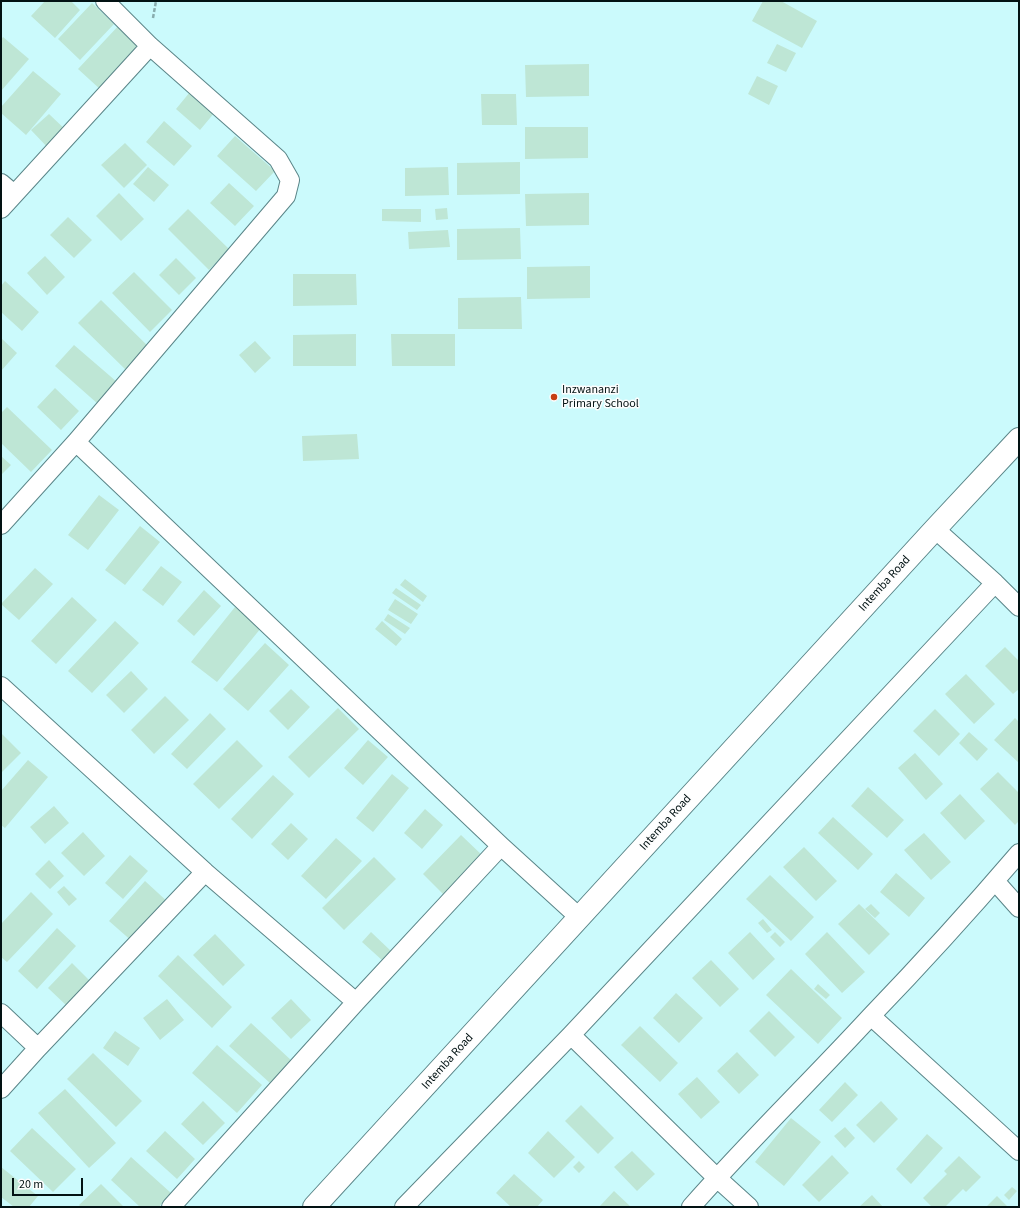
<!DOCTYPE html>
<html>
<head>
<meta charset="utf-8">
<style>
  body { margin:0 }
  #map { position:relative; width:1020px; height:1208px; overflow:hidden; background:#cbfafc; font-family:"Source Sans 3",sans-serif }
  canvas { display:block }
  .frame { position:absolute; inset:0; border:2px solid #021213; pointer-events:none }
  .scale { position:absolute; left:12px; top:1178px; width:71px; height:18px; box-sizing:border-box; border:2px solid #021213; border-top:0; padding-left:5px; font-size:12px; line-height:14px; white-space:nowrap; color:#021213; -webkit-text-stroke:3px #fdfdfd; paint-order:stroke }
</style>
</head>
<body>
<div id="map">
<canvas width="1020" height="1208"></canvas>
<div class="frame"></div>
<div class="scale">20 m</div>
</div>
<script>
const g = document.querySelector('canvas').getContext('2d');
g.lineJoin = 'round';
function fill(path, color) {
  g.fillStyle = color;
  g.fill(path, 'evenodd');
}
function trace(path, color, width, dash) {
  g.strokeStyle = color;
  g.lineWidth = width;
  g.lineCap = dash ? 'butt' : 'round';
  g.setLineDash(dash || []);
  g.stroke(path);
}
function label(font, color, halo, rows, align = 'center') {
  g.font = font + ' "Source Sans 3",sans-serif';
  g.lineWidth = 3;
  g.setLineDash([]);
  g.textBaseline = 'middle';
  g.strokeStyle = halo;
  g.fillStyle = color;
  for (const [text, x, y, turn = 0] of rows) {
    g.save();
    g.translate(x, y);
    g.rotate((+turn || 0) * Math.PI / 180);
    g.textAlign = isNaN(turn) ? turn : align;
    if (halo) g.strokeText(text, 0, 0);
    g.fillText(text, 0, 0);
    g.restore();
  }
}
fill(new Path2D(`
  M 45,1 L 71,1 L 80,10 L 55,38 L 31,16 Z
  M 763,1 L 781,1 L 817,21 L 802,48 L 752,21 Z
  M 92,3 L 114,24 L 80,60 L 58,39 Z
  M 121,23 L 144,44 L 101,90 L 78,69 Z
  M 3,37 L 29,59 L 1,91 L 1,40 Z
  M 777,44 L 796,53 L 786,72 L 767,63 Z
  M 589,64 L 589,96 L 526,97 L 525,65 Z
  M 33,71 L 61,94 L 26,135 L 1,113 L 1,107 Z
  M 757,76 L 778,86 L 769,105 L 748,94 Z
  M 190,92 L 215,112 L 200,130 L 176,109 Z
  M 481,94 L 516,94 L 517,125 L 482,125 Z
  M 49,114 L 68,132 L 50,150 L 31,130 Z
  M 164,121 L 192,146 L 174,166 L 146,142 Z
  M 525,127 L 588,127 L 588,158 L 525,159 Z
  M 235,136 L 275,171 L 256,191 L 217,156 Z
  M 125,143 L 147,165 L 124,188 L 101,165 Z
  M 520,162 L 520,194 L 457,195 L 457,163 Z
  M 148,167 L 169,185 L 154,202 L 133,184 Z
  M 448,167 L 449,195 L 405,196 L 405,168 Z
  M 229,183 L 254,206 L 235,226 L 210,203 Z
  M 119,193 L 144,219 L 121,241 L 96,216 Z
  M 589,193 L 589,225 L 526,226 L 525,194 Z
  M 447,208 L 448,219 L 436,220 L 435,209 Z
  M 188,209 L 229,249 L 209,270 L 168,229 Z
  M 382,209 L 421,209 L 421,222 L 382,221 Z
  M 68,217 L 92,240 L 74,258 L 50,235 Z
  M 520,228 L 521,259 L 457,260 L 457,229 Z
  M 448,230 L 450,247 L 409,249 L 408,232 Z
  M 45,256 L 65,277 L 47,295 L 27,273 Z
  M 176,258 L 196,278 L 179,295 L 159,275 Z
  M 590,266 L 590,298 L 527,299 L 527,267 Z
  M 134,272 L 172,310 L 150,332 L 112,293 Z
  M 293,274 L 356,274 L 357,305 L 293,306 Z
  M 5,281 L 39,312 L 22,331 L 1,312 L 1,286 Z
  M 521,297 L 522,329 L 458,329 L 458,298 Z
  M 101,300 L 151,349 L 128,372 L 78,323 Z
  M 356,334 L 356,366 L 293,366 L 293,335 Z
  M 391,334 L 455,334 L 455,366 L 392,366 Z
  M 1,338 L 17,353 L 1,371 Z
  M 255,341 L 271,358 L 255,373 L 239,355 Z
  M 74,345 L 117,382 L 98,404 L 55,366 Z
  M 55,388 L 79,411 L 61,430 L 37,407 Z
  M 7,407 L 52,450 L 31,472 L 1,443 L 1,413 Z
  M 357,434 L 359,459 L 303,461 L 302,436 Z
  M 1,456 L 11,465 L 1,475 Z
  M 99,495 L 119,510 L 88,550 L 68,535 Z
  M 140,526 L 160,542 L 125,585 L 105,570 Z
  M 161,566 L 182,582 L 163,606 L 142,590 Z
  M 35,568 L 53,584 L 19,620 L 1,604 Z
  M 405,579 L 427,596 L 423,602 L 400,585 Z
  M 396,588 L 421,605 L 417,610 L 392,593 Z
  M 204,590 L 221,606 L 194,636 L 177,621 Z
  M 72,597 L 97,620 L 56,664 L 31,641 Z
  M 395,599 L 418,614 L 411,624 L 388,610 Z
  M 235,607 L 261,628 L 217,682 L 191,662 Z
  M 388,614 L 410,628 L 405,634 L 384,620 Z
  M 115,621 L 139,643 L 92,693 L 68,671 Z
  M 382,621 L 402,639 L 396,646 L 375,629 Z
  M 265,643 L 289,665 L 248,711 L 223,689 Z
  M 1005,647 L 1019,661 L 1019,689 L 1013,694 L 985,666 Z
  M 131,671 L 148,689 L 124,713 L 106,695 Z
  M 966,674 L 995,704 L 974,724 L 945,694 Z
  M 291,689 L 310,707 L 288,730 L 269,711 Z
  M 165,696 L 189,720 L 154,754 L 131,730 Z
  M 338,708 L 359,729 L 309,778 L 288,757 Z
  M 935,709 L 960,734 L 939,756 L 913,731 Z
  M 210,713 L 226,729 L 187,769 L 171,754 Z
  M 1015,718 L 1019,722 L 1019,763 L 994,740 Z
  M 969,732 L 988,749 L 977,761 L 959,743 Z
  M 1,733 L 21,753 L 1,773 Z
  M 237,740 L 263,766 L 219,809 L 193,784 Z
  M 368,740 L 388,757 L 363,785 L 344,768 Z
  M 915,753 L 943,784 L 926,800 L 898,768 Z
  M 28,760 L 48,777 L 5,828 L 1,825 L 1,791 Z
  M 998,772 L 1019,793 L 1019,821 L 1015,825 L 980,789 Z
  M 392,774 L 409,788 L 373,832 L 356,818 Z
  M 273,775 L 294,794 L 252,839 L 231,819 Z
  M 868,787 L 904,820 L 887,838 L 851,806 Z
  M 960,794 L 985,821 L 965,840 L 940,813 Z
  M 54,806 L 69,823 L 45,844 L 30,827 Z
  M 425,809 L 443,825 L 422,849 L 404,833 Z
  M 833,817 L 873,854 L 858,870 L 818,833 Z
  M 291,823 L 308,839 L 288,860 L 271,844 Z
  M 83,832 L 105,856 L 84,876 L 61,853 Z
  M 924,833 L 951,862 L 931,880 L 904,850 Z
  M 461,835 L 484,857 L 445,896 L 423,874 Z
  M 336,838 L 362,861 L 326,899 L 301,876 Z
  M 804,847 L 837,881 L 816,901 L 783,867 Z
  M 130,855 L 148,871 L 123,899 L 105,883 Z
  M 374,857 L 396,879 L 344,930 L 322,908 Z
  M 49,860 L 64,876 L 50,889 L 35,874 Z
  M 896,873 L 925,898 L 909,917 L 880,892 Z
  M 770,875 L 814,917 L 791,941 L 746,899 Z
  M 145,881 L 170,904 L 134,943 L 109,921 Z
  M 64,886 L 77,899 L 69,906 L 57,892 Z
  M 31,892 L 53,914 L 7,962 L 1,957 L 1,924 Z
  M 859,904 L 890,934 L 869,955 L 838,924 Z
  M 871,904 L 880,913 L 875,918 L 865,909 Z
  M 763,919 L 772,930 L 767,933 L 758,923 Z
  M 57,928 L 76,946 L 37,989 L 18,971 Z
  M 371,932 L 392,952 L 383,961 L 362,942 Z
  M 750,932 L 775,959 L 753,980 L 728,953 Z
  M 775,932 L 785,942 L 780,947 L 770,937 Z
  M 827,932 L 865,972 L 842,993 L 805,954 Z
  M 215,934 L 245,965 L 223,986 L 193,955 Z
  M 178,955 L 232,1007 L 212,1028 L 158,976 Z
  M 711,960 L 739,989 L 720,1007 L 692,978 Z
  M 72,963 L 92,983 L 68,1007 L 48,988 Z
  M 791,969 L 842,1018 L 818,1044 L 766,995 Z
  M 818,984 L 830,995 L 826,999 L 814,989 Z
  M 676,993 L 703,1018 L 679,1043 L 653,1018 Z
  M 167,999 L 184,1020 L 160,1040 L 143,1018 Z
  M 291,999 L 311,1020 L 291,1039 L 271,1018 Z
  M 769,1011 L 795,1037 L 775,1057 L 749,1031 Z
  M 251,1023 L 292,1061 L 270,1083 L 229,1046 Z
  M 640,1026 L 678,1063 L 660,1082 L 621,1045 Z
  M 115,1031 L 140,1048 L 128,1066 L 103,1048 Z
  M 217,1045 L 262,1085 L 237,1113 L 192,1073 Z
  M 737,1052 L 759,1075 L 739,1094 L 717,1071 Z
  M 93,1053 L 142,1101 L 116,1127 L 67,1079 Z
  M 697,1077 L 720,1102 L 701,1119 L 678,1094 Z
  M 845,1082 L 858,1095 L 832,1122 L 819,1110 Z
  M 65,1089 L 116,1143 L 89,1168 L 38,1113 Z
  M 203,1101 L 225,1123 L 203,1145 L 181,1124 Z
  M 881,1101 L 898,1119 L 874,1143 L 856,1125 Z
  M 581,1105 L 614,1138 L 598,1154 L 565,1121 Z
  M 791,1118 L 821,1142 L 784,1186 L 755,1162 Z
  M 845,1127 L 855,1138 L 845,1148 L 834,1136 Z
  M 32,1128 L 76,1169 L 53,1192 L 10,1151 Z
  M 165,1131 L 195,1159 L 177,1179 L 146,1151 Z
  M 548,1131 L 575,1157 L 554,1178 L 528,1153 Z
  M 927,1134 L 943,1148 L 911,1184 L 896,1169 Z
  M 632,1151 L 655,1174 L 637,1191 L 614,1167 Z
  M 832,1155 L 849,1173 L 819,1202 L 802,1185 Z
  M 959,1156 L 981,1177 L 966,1192 L 963,1189 L 945,1207 L 932,1207 L 923,1198 L 947,1174 L 944,1171 Z
  M 131,1157 L 171,1193 L 159,1207 L 140,1207 L 111,1180 Z
  M 579,1161 L 585,1167 L 579,1173 L 573,1167 Z
  M 1,1167 L 38,1196 L 29,1207 L 14,1207 L 1,1197 Z
  M 514,1174 L 543,1200 L 537,1207 L 511,1207 L 496,1193 Z
  M 101,1184 L 124,1207 L 81,1207 L 79,1205 Z
  M 1012,1187 L 1017,1191 L 1009,1200 L 1004,1195 Z
  M 614,1191 L 631,1207 L 599,1207 Z
  M 872,1195 L 883,1207 L 859,1207 Z
  M 997,1196 L 1008,1207 L 986,1207 Z`), '#bee6d5');
const minor = new Path2D(`
  M 1,183 L 14,194
  M 1,209 L 150,46
  M 76,442 L 501,846 L 580,918
  M 1,525 L 76,442 L 286,196 L 290,180 L 278,159 L 150,46 L 105,1
  M 935,529 L 995,583 L 1019,607
  M 1,686 L 205,872 L 356,1002
  M 995,881 L 1019,908
  M 1,1013 L 38,1048
  M 871,1016 L 1019,1151
  M 571,1035 L 717,1178 L 749,1207
  M 1,1089 L 38,1048 L 205,872
  M 171,1207 L 356,1002 L 501,846
  M 404,1207 L 571,1035 L 995,583
  M 691,1207 C 748,1142 811,1081 870,1017 C 921,964 971,909 1019,853`);
const tertiary = new Path2D(`
  M 314,1207 L 935,529 L 1019,439`);
trace(minor, '#5a8588', 20);
trace(tertiary, '#5a8588', 24);
trace(new Path2D(`
  M 153,18 L 156,1`), '#88acae', 2.5, [4, 2]);
trace(minor, '#fff', 18);
trace(tertiary, '#fff', 22);
for (const [x, y, r, color] of [
  [554,397,4,"#c63e12"]
]) {
  const dot = new Path2D();
  dot.arc(x, y, r, 0, 2 * Math.PI);
  g.fillStyle = color;
  g.fill(dot);
  trace(dot, '#fdfdfd', 1.5);
}
label('12px', '#021213', '#fdfdfd', [
  ["Inzwananzi",562,390],
  ["Primary School",562,404]
], 'left');
label('12px', '#021213', '#fdfdfd', [
  ["Intemba Road",885,584,-48],
  ["Intemba Road",666,823,-48],
  ["Intemba Road",448,1062,-48]
]);
</script>
</body>
</html>
